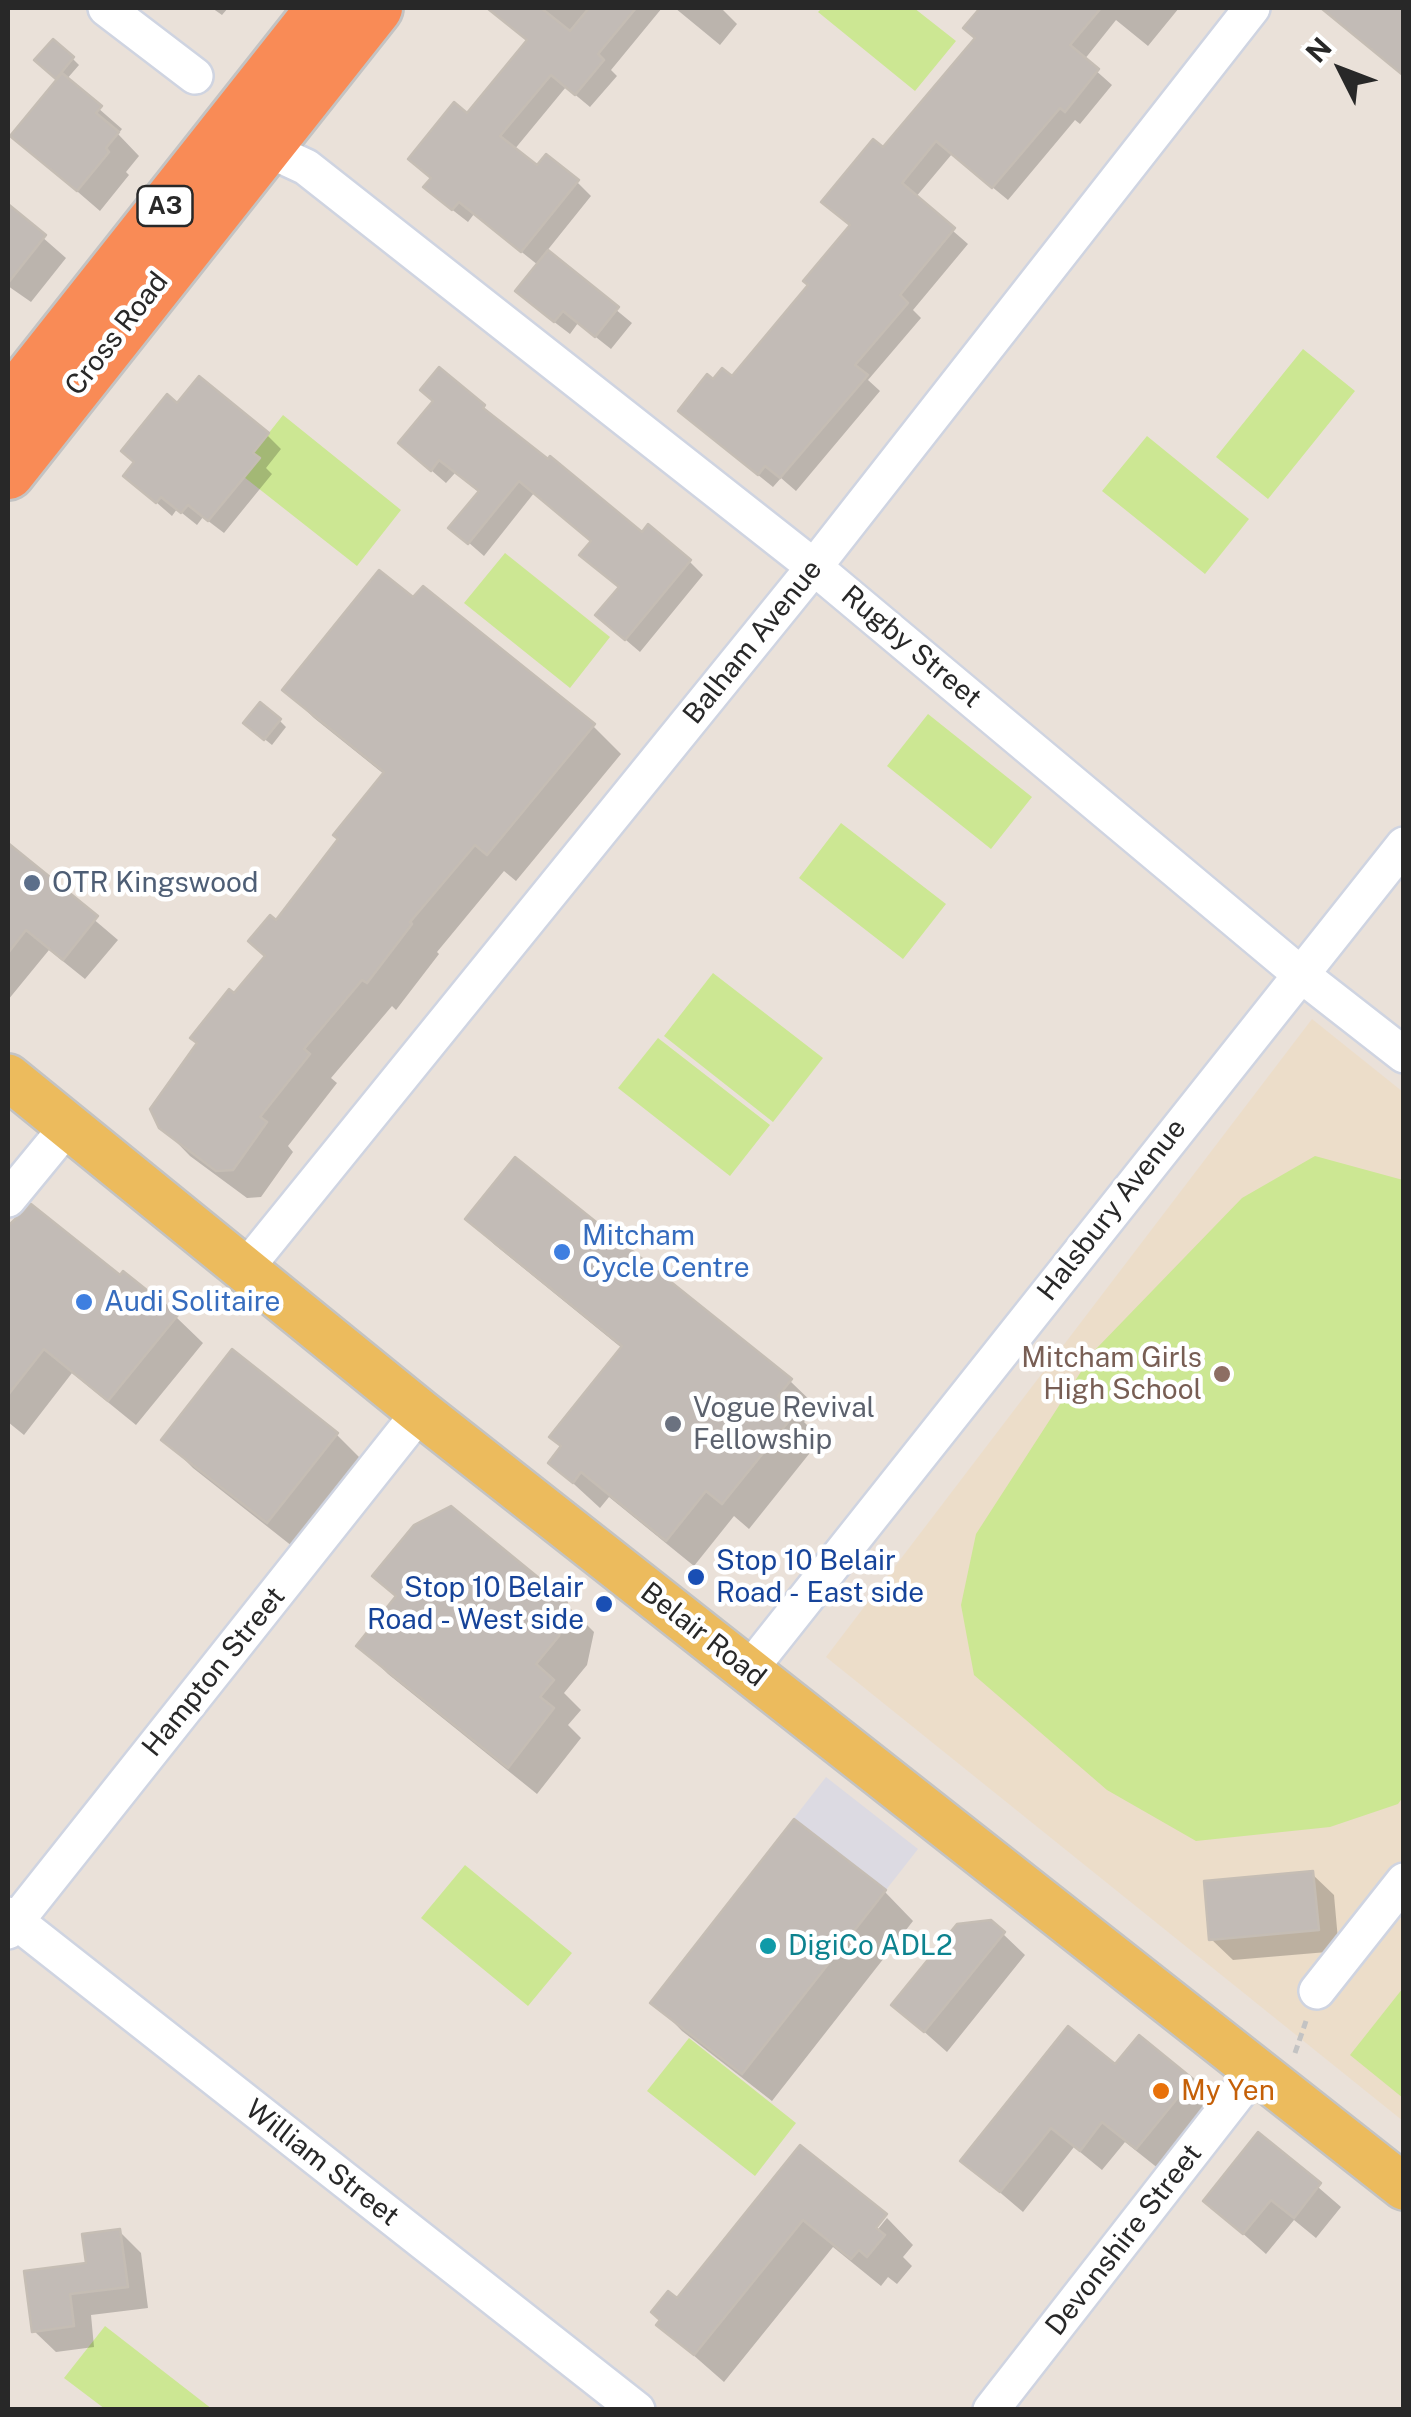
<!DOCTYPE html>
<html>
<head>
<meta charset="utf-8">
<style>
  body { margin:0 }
  #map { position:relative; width:1411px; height:2417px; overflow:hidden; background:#eae1d9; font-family:"Public Sans",sans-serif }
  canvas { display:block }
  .frame { position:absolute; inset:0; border:10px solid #282828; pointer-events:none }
  .north { position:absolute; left:1291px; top:20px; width:100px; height:100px; -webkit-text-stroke:8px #fff; paint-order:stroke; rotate:312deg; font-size:28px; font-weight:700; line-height:40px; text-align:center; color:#282828 }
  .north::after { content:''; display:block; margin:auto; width:35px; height:45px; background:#282828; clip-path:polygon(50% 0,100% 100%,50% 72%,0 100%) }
</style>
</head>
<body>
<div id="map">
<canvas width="1411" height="2417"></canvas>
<div class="frame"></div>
<div class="north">N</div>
</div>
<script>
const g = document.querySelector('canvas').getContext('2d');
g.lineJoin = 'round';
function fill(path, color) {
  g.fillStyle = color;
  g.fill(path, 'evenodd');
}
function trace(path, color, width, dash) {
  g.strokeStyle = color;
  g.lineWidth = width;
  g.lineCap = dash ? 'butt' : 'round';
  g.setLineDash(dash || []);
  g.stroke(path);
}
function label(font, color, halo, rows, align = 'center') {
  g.font = font + ' "Public Sans",sans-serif';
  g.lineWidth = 9;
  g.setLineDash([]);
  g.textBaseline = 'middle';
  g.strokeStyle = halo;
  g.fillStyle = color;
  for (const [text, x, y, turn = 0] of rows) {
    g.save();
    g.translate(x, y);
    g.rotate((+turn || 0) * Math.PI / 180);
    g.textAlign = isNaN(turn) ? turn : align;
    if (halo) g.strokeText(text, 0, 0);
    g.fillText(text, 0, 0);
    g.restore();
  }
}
fill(new Path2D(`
  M 826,1777 L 918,1849 L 742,2074 L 650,2003 Z`), '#dcdae2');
fill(new Path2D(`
  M 1312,1019 L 1403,1092 L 1403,2121 L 826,1657 Z`), '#ecddc9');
fill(new Path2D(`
  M 822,8 L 914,8 L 956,41 L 915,91 L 818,12 Z
  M 1303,349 L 1355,391 L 1268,499 L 1216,457 Z
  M 283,415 L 401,510 L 357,566 L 244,477 L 259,459 L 253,453 Z
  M 1147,436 L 1249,519 L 1205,574 L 1102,491 Z
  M 505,553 L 610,637 L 570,688 L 464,603 Z
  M 928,714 L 1032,797 L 991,849 L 887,766 Z
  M 841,823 L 946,904 L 903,959 L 799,878 Z
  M 713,973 L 823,1058 L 773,1122 L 664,1036 Z
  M 658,1038 L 770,1125 L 730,1176 L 618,1088 Z
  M 1315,1156 L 1403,1180 L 1403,1797 L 1398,1804 L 1330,1827 L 1196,1841 L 1107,1790 L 974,1675 L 961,1605 L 976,1534 L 1095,1350 L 1242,1198 Z
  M 465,1865 L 572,1953 L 528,2006 L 421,1918 Z
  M 1403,1988 L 1403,2098 L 1350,2055 Z
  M 689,2038 L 796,2123 L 755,2176 L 647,2091 Z
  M 105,2326 L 212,2409 L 105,2409 L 64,2378 Z`), '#cce793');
fill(new Path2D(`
  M 212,8 L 228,8 L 222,15 Z
  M 489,8 L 662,8 L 611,70 L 617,76 L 590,107 L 566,87 L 514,150 L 538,169 L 577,182 L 591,196 L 546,252 L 632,323 L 611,349 L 578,323 L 570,334 L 532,305 L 538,265 L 474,214 L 468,222 L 441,201 L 467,117 L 529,42 Z
  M 675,8 L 721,8 L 737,24 L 720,45 Z
  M 983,8 L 1020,8 L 1045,28 L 1062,8 L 1179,8 L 1148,46 L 1116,20 L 1084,60 L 1112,85 L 1080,124 L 1075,120 L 1008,200 L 952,154 L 915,198 L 968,244 L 913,310 L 921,318 L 868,380 L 880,391 L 796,491 L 781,478 L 773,487 L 696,425 L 713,383 L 732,379 L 811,285 L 852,227 L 839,216 L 883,151 L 977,39 L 966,28 Z
  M 72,58 L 79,65 L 66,80 L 122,129 L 118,134 L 139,156 L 126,172 L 129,175 L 100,211 L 13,136 L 60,80 L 44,66 Z
  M 8,207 L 66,258 L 31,302 L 8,286 Z
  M 483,407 L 642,535 L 689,561 L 703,575 L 640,652 L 613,629 L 621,589 L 593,542 L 534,493 L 484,556 L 452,528 L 480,493 L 455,473 L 446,483 L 416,457 Z
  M 267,435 L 281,449 L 266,468 L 272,474 L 224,533 L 203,517 L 197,525 L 177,509 L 172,516 L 126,476 Z
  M 423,589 L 593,726 L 621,754 L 516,881 L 504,871 L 437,952 L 439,954 L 396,1010 L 392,1006 L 331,1078 L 337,1083 L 288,1146 L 293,1152 L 261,1197 L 247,1198 L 190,1156 L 161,1126 L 234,996 L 267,957 L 276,924 L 385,775 L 314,718 L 285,690 L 414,601 Z
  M 279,720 L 286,727 L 272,745 L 252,729 Z
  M 11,849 L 118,940 L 85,979 L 49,950 L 8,1000 L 8,853 Z
  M 468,1219 L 790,1381 L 817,1407 L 804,1422 L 821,1439 L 749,1529 L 734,1516 L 694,1566 L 609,1497 L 600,1508 L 551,1463 L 623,1349 L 495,1245 Z
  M 14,1221 L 121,1278 L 176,1317 L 203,1343 L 136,1425 L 72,1373 L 24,1435 L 8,1422 L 8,1230 Z
  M 337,1435 L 365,1463 L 297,1550 L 193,1468 L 165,1440 Z
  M 375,1576 L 565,1603 L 594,1632 L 587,1665 L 564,1693 L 581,1710 L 568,1725 L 581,1738 L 537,1794 L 388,1674 L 360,1646 L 398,1598 Z
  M 795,1822 L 885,1892 L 913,1921 L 772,2101 L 682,2031 L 654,2002 Z
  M 1312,1874 L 1334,1895 L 1339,1951 L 1233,1960 L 1211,1939 Z
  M 1003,1934 L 1025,1955 L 947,2052 L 894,2005 Z
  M 1116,2068 L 1191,2080 L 1212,2102 L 1159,2169 L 1125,2142 L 1102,2170 L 1074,2147 L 1023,2212 L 963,2161 Z
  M 1259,2136 L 1341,2207 L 1316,2238 L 1294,2220 L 1266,2254 L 1206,2201 Z
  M 801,2148 L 883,2215 L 870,2239 L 887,2218 L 913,2245 L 903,2257 L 912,2266 L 897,2284 L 888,2277 L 881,2286 L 833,2247 L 724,2382 L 659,2325 Z
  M 119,2231 L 141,2253 L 148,2308 L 91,2315 L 94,2347 L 56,2352 L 34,2331 Z`), '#0003');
const building = new Path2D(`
  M 487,8 L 541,8 L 570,31 L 589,8 L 636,8 L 598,54 L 604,60 L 575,95 L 551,75 L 500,136 L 537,165 L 546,154 L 579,180 L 521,252 L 459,202 L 452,210 L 423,187 L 431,178 L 408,159 L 454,102 L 467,113 L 527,40 Z
  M 980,8 L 1101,8 L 1070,45 L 1099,69 L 1065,112 L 1060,108 L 992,188 L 936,141 L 902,183 L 955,228 L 900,295 L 908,303 L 855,365 L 868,375 L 780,478 L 765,466 L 758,475 L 678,411 L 707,374 L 713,379 L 722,368 L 732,376 L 808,285 L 803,281 L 850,225 L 821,202 L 873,139 L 883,147 L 975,38 L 963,28 Z
  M 1321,8 L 1404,8 L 1404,76 Z
  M 53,39 L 74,57 L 56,79 L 34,60 Z
  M 62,73 L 102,106 L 96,113 L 119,132 L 106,148 L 109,152 L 77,191 L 10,136 Z
  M 8,204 L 46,235 L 8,283 Z
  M 548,250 L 619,307 L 595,337 L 563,311 L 554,322 L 515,291 Z
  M 439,367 L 485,405 L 483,408 L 548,459 L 550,456 L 642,532 L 648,524 L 691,560 L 625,640 L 595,615 L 619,587 L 579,555 L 591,541 L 519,481 L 468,544 L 448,528 L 479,491 L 439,460 L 431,471 L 398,443 L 433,401 L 420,390 Z
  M 199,376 L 269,433 L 253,453 L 260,458 L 208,521 L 188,505 L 181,513 L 161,497 L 156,503 L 123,476 L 134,462 L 121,451 L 167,394 L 177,403 Z
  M 379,570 L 413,597 L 423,586 L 595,724 L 487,855 L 475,845 L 410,922 L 412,924 L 367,983 L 362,980 L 304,1049 L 310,1054 L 260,1117 L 267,1122 L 233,1170 L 216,1171 L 159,1128 L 150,1109 L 197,1043 L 190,1038 L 229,989 L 234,993 L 265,956 L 248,941 L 270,915 L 276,920 L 338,839 L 333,835 L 384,772 L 282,690 Z
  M 260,702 L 281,719 L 264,740 L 243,723 Z
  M 8,843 L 98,916 L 63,960 L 26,930 L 8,953 Z
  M 515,1157 L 792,1379 L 778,1396 L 797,1411 L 722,1504 L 706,1491 L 666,1541 L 581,1472 L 573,1483 L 548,1463 L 561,1446 L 549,1437 L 622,1346 L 465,1219 Z
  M 31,1204 L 120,1275 L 123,1271 L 178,1315 L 108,1401 L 44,1349 L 8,1395 L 8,1226 Z
  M 232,1349 L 338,1433 L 267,1523 L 161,1440 Z
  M 451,1506 L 567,1601 L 559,1636 L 536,1664 L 554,1680 L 540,1697 L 554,1708 L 508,1768 L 356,1646 L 396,1596 L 372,1576 L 414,1525 Z
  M 794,1819 L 886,1890 L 742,2074 L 650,2003 Z
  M 1313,1871 L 1319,1930 L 1209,1940 L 1204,1881 Z
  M 991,1920 L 1005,1932 L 924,2032 L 891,2005 L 957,1924 Z
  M 1068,2026 L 1115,2064 L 1139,2035 L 1193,2079 L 1136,2149 L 1102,2122 L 1080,2151 L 1051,2128 L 1000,2192 L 960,2161 Z
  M 1258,2132 L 1321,2183 L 1294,2218 L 1271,2200 L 1243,2234 L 1203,2201 Z
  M 800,2145 L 887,2214 L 876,2228 L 885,2235 L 867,2257 L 859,2250 L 851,2259 L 803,2220 L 694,2355 L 656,2325 L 660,2320 L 651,2312 L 668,2291 L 677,2298 Z
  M 120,2229 L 128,2287 L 70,2294 L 74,2326 L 32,2332 L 24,2271 L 86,2263 L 82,2234 Z`);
fill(building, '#c2bbb6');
trace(building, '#c5bdb4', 2.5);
const minor = new Path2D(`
  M 106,8 L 195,76
  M 263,147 L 306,167 L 814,567 L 1299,973 L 1404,1055
  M 8,1199 L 68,1126
  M 245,1269 L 814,567 L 1252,8
  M 749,1670 L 1404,845
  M 8,1915 L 637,2410
  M 8,1931 L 420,1412
  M 1317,1991 L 1404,1881
  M 991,2410 L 1256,2070`);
const major = new Path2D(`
  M 8,1077 L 420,1412 L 1404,2187`);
const highway = new Path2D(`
  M 8,406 L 323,8
  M 8,473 L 376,8`);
trace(minor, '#cfd4e1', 40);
trace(major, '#c3c3c3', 50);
trace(highway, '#c3c3c3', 58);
trace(new Path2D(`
  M 1295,2053 L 1306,2021`), '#c3c3c3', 5, [8, 5]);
trace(minor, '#fff', 35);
trace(major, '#ecbb5d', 45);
trace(highway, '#f98b56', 52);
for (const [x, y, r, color] of [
  [32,883,10,"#5c6f8a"],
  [562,1252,10,"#3f7fe0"],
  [84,1302,10,"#3f7fe0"],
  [1222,1374,10,"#8d6e63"],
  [673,1424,10,"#6b7280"],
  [696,1577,10,"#1a4fb4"],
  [604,1604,10,"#1a4fb4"],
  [768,1946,10,"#0f9aa8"],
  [1161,2091,10,"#e8710a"]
]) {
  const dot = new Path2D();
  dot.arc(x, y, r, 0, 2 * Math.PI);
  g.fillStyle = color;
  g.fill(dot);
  trace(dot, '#fff', 4);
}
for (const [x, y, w] of [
  [165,206,55]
]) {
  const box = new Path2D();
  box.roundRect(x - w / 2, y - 20, w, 40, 8);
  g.fillStyle = '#fff';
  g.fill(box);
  trace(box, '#282828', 2.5);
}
label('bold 25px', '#282828', null, [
  ["A3",165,206]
]);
label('28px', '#282828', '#fff', [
  ["Cross Road",117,334,-52],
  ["Balham Avenue",753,642,-51],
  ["Rugby Street",911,647,40],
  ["Halsbury Avenue",1112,1210,-52],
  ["Belair Road",703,1635,38],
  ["Hampton Street",214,1672,-51],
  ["William Street",322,2163,38],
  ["Devonshire Street",1124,2240,-52]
]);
label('28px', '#4e5e75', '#fff', [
  ["OTR Kingswood",52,883]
], 'left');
label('28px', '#366cbe', '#fff', [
  ["Mitcham",582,1236],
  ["Cycle Centre",582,1268],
  ["Audi Solitaire",104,1302]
], 'left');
label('28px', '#785e54', '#fff', [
  ["Mitcham Girls",1202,1358],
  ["High School",1202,1390]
], 'right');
label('28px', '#5b616d', '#fff', [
  ["Vogue Revival",693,1408],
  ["Fellowship",693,1440]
], 'left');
label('28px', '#164399', '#fff', [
  ["Stop 10 Belair",716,1561],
  ["Road - East side",716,1593],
  ["Stop 10 Belair",584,1588,"right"],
  ["Road - West side",584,1620,"right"]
], 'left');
label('28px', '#0d838f', '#fff', [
  ["DigiCo ADL2",788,1946]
], 'left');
label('28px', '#c56008', '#fff', [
  ["My Yen",1181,2091]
], 'left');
</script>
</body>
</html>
